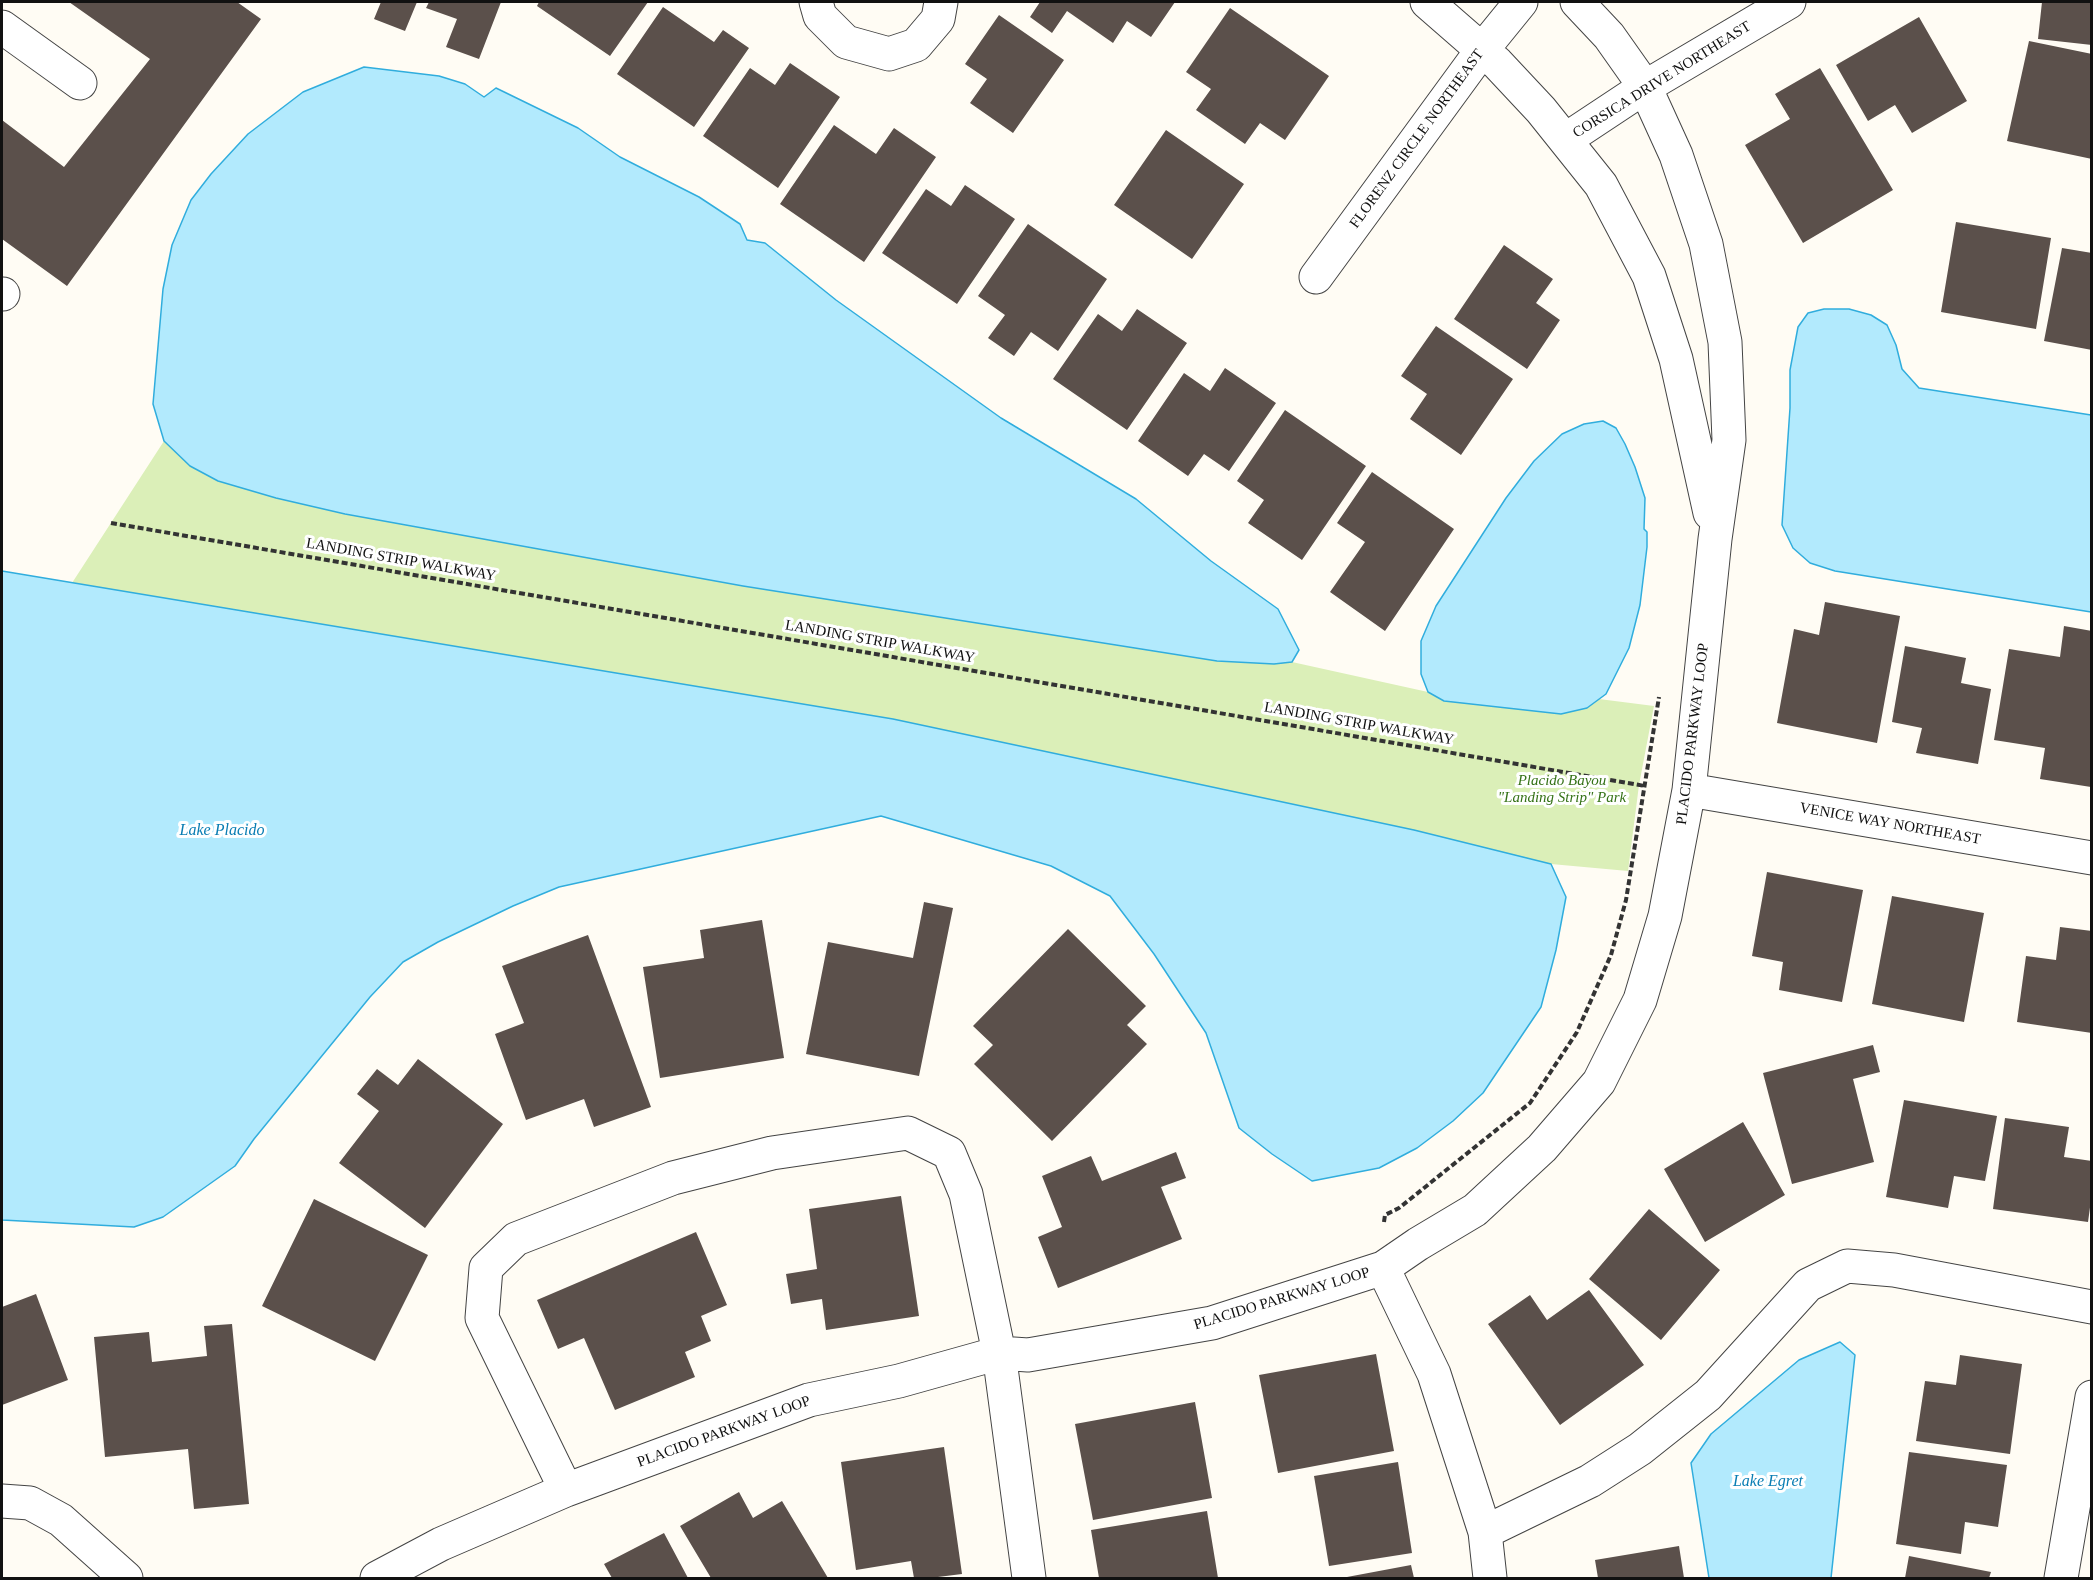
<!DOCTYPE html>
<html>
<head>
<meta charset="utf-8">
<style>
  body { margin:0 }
  #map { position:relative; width:2093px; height:1580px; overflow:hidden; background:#fffcf4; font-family:"Times New Roman",serif }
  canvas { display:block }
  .frame { position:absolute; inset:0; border:3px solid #111; pointer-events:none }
</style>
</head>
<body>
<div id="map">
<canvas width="2093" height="1580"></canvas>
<div class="frame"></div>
</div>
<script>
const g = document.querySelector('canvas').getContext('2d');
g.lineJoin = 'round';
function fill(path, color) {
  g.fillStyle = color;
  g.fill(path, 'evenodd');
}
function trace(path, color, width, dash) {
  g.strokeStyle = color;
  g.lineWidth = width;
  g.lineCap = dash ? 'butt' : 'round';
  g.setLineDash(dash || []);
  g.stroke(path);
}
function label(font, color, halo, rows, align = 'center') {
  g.font = font + ' "Times New Roman",serif';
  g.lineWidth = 6;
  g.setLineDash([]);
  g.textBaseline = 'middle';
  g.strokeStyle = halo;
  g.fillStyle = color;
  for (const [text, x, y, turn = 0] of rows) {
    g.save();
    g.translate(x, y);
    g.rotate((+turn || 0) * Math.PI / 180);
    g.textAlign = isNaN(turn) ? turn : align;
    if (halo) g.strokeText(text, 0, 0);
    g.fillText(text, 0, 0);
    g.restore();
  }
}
fill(new Path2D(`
  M 164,441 L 190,466 L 218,481 L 276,498 L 345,514 L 743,586 L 1217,661 L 1274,664 L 1292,662 L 1428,692 L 1444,701 L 1535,711 L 1587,708 L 1599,699 L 1654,706 L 1639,785 L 1628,871 L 1551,864 L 1414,830 L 72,583 Z`), '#dbefb8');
const water = new Path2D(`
  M 364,67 L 439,76 L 465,84 L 484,97 L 496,88 L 578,128 L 620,157 L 699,197 L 740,224 L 747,240 L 765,243 L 836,300 L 1001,418 L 1136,499 L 1211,561 L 1278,609 L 1299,650 L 1292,662 L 1274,664 L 1217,661 L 743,586 L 345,514 L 276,498 L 218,481 L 190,466 L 164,441 L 153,404 L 163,289 L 172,245 L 191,200 L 211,174 L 248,134 L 303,92 Z
  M 1824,309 L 1849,309 L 1871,315 L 1887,325 L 1896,345 L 1902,369 L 1919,388 L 2091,415 L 2091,612 L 1835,571 L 1810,563 L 1793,548 L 1782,525 L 1790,408 L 1790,370 L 1798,327 L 1808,313 Z
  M 1603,421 L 1616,428 L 1625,444 L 1635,467 L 1645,498 L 1644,529 L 1647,532 L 1647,547 L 1640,605 L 1629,648 L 1606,694 L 1587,708 L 1561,714 L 1444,701 L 1428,692 L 1421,674 L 1421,641 L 1436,606 L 1506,498 L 1534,461 L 1562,434 L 1584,424 Z
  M 2,571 L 893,719 L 1414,830 L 1551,864 L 1566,897 L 1556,950 L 1541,1007 L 1483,1093 L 1453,1121 L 1417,1148 L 1379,1168 L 1312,1181 L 1272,1154 L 1239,1128 L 1206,1033 L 1154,954 L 1110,896 L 1051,866 L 881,816 L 559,887 L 513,906 L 438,942 L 403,962 L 370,997 L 254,1139 L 235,1166 L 163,1217 L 134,1227 L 2,1220 Z
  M 1840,1342 L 1855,1355 L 1831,1578 L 1709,1578 L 1691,1463 L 1711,1434 L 1799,1360 Z`);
fill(water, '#b2eafd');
trace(water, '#30addd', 1.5);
fill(new Path2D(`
  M 69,2 L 237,2 L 261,19 L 67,286 L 2,239 L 2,120 L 64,167 L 150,59 Z
  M 381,2 L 417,2 L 405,31 L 374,19 Z
  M 429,2 L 501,2 L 479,59 L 446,47 L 457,19 L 426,8 Z
  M 539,2 L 648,2 L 610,56 L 537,6 Z
  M 1040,2 L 1175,2 L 1151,37 L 1127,21 L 1113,43 L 1067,11 L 1052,33 L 1030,17 Z
  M 2042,2 L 2092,2 L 2092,45 L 2038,39 Z
  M 663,7 L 714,42 L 723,30 L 749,48 L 694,127 L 617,74 Z
  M 1230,8 L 1329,76 L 1285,140 L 1260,123 L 1245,144 L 1196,110 L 1211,89 L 1186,72 Z
  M 999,15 L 1064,60 L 1013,133 L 970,103 L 987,79 L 965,64 Z
  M 1919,17 L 1967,101 L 1912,133 L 1895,105 L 1868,121 L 1836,65 Z
  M 2029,41 L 2092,54 L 2092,159 L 2007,141 Z
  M 790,63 L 840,97 L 778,188 L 703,136 L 750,68 L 775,85 Z
  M 1820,68 L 1893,190 L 1803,243 L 1745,145 L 1790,119 L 1775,94 Z
  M 834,125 L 876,154 L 894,128 L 936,157 L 864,262 L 780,204 Z
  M 1166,130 L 1244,184 L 1192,259 L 1114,205 Z
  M 965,185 L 1015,219 L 957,304 L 882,253 L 926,189 L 951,206 Z
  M 1956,222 L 2051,238 L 2036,329 L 1941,312 Z
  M 1028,224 L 1107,279 L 1058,351 L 1031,332 L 1014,356 L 988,338 L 1005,315 L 978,296 Z
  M 1504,245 L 1553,279 L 1536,303 L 1560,320 L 1527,369 L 1454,319 Z
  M 2062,248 L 2092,253 L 2092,350 L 2044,341 Z
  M 1137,309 L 1187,343 L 1127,430 L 1053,379 L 1098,314 L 1122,331 Z
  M 1436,326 L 1513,379 L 1461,455 L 1410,419 L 1427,394 L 1401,376 Z
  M 1225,368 L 1276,403 L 1229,471 L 1204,454 L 1188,476 L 1138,441 L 1184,373 L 1210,391 Z
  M 1285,410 L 1366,466 L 1302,560 L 1248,523 L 1264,500 L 1237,481 Z
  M 1372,472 L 1454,529 L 1385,631 L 1330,592 L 1365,542 L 1337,523 Z
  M 1825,602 L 1900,616 L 1877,743 L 1777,723 L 1794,629 L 1819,635 Z
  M 2064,626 L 2092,631 L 2091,787 L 2040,779 L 2045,748 L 1994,740 L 2009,649 L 2060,657 Z
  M 1905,646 L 1966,658 L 1961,683 L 1991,689 L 1978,764 L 1916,753 L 1922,728 L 1892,722 Z
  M 1767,872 L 1863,890 L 1842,1002 L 1779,990 L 1783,962 L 1752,956 Z
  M 1892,896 L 1984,913 L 1964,1022 L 1872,1004 Z
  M 924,902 L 953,908 L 919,1076 L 806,1054 L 828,942 L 913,958 Z
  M 762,920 L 784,1058 L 660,1078 L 643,967 L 704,958 L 700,930 Z
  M 2060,927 L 2092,931 L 2092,1033 L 2017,1022 L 2026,956 L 2056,960 Z
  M 1068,929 L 1146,1006 L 1127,1025 L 1147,1044 L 1052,1141 L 974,1064 L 993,1045 L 973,1026 Z
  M 588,935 L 651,1107 L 594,1127 L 584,1099 L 526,1120 L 495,1034 L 524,1023 L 502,966 Z
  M 1873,1045 L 1880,1072 L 1853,1079 L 1874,1162 L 1792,1184 L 1763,1073 Z
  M 418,1059 L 503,1124 L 425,1228 L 339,1163 L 379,1111 L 357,1094 L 377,1069 L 398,1085 Z
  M 1904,1100 L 1997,1116 L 1985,1181 L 1954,1176 L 1948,1208 L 1886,1197 Z
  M 2005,1118 L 2069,1127 L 2064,1157 L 2092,1161 L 2092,1193 L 2088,1222 L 1993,1209 Z
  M 1743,1122 L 1785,1195 L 1705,1242 L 1664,1169 Z
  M 1176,1152 L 1186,1178 L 1161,1187 L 1182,1239 L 1058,1288 L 1038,1237 L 1062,1227 L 1042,1176 L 1091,1156 L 1102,1181 Z
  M 901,1196 L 919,1316 L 826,1330 L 822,1299 L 791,1304 L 786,1274 L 817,1269 L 809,1209 Z
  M 314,1199 L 428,1255 L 375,1361 L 262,1306 Z
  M 1649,1209 L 1720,1270 L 1661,1340 L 1589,1279 Z
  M 696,1232 L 727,1305 L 701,1316 L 711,1341 L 685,1352 L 695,1377 L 615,1410 L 584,1338 L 558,1349 L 537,1300 Z
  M 1589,1290 L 1644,1365 L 1560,1425 L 1488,1324 L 1530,1295 L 1547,1320 Z
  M 36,1294 L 68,1380 L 2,1405 L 2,1307 Z
  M 232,1324 L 249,1504 L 194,1509 L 188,1449 L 105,1457 L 94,1337 L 149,1332 L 152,1362 L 207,1356 L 204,1326 Z
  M 1376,1354 L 1394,1451 L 1278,1473 L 1259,1375 Z
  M 1960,1355 L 2022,1364 L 2010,1454 L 1916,1441 L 1925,1381 L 1956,1385 Z
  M 1195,1402 L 1212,1498 L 1093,1520 L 1075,1424 Z
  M 944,1447 L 962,1574 L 930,1578 L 914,1578 L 911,1561 L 856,1570 L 841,1462 Z
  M 1909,1452 L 2007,1465 L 1998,1527 L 1965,1522 L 1961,1554 L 1896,1544 Z
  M 1398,1462 L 1412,1553 L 1329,1566 L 1314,1476 Z
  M 739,1492 L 753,1518 L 782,1501 L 828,1578 L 711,1578 L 680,1526 Z
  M 1207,1511 L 1218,1578 L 1099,1578 L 1091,1530 Z
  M 664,1533 L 688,1578 L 612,1578 L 604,1564 Z
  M 1679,1546 L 1684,1578 L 1598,1578 L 1595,1560 Z
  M 1909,1556 L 1991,1572 L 1989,1578 L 1905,1578 Z
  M 1411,1565 L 1414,1578 L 1347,1578 L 1347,1577 Z`), '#5b504b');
const minor = new Path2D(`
  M 816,2 L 820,16 L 846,42 L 889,54 L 916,45 L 938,19 L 941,2
  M 1427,2 L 1497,63 L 1541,110 L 1601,185 L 1649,276 L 1676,359 L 1710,513
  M 2,27 L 80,83
  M 1565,140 L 1645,87 L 1789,2
  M 1316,277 L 1482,50 L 1521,2
  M 2,294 L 3,294
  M 1689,790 L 2092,858
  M 1383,1268 L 1434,1374 L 1485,1532 L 1490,1578
  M 566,1490 L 482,1318 L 486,1268 L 516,1239 L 673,1178 L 772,1153 L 908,1133 L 949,1153 L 966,1194 L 999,1353 L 1029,1578
  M 2,1501 L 30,1503 L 61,1520 L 126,1578
  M 1485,1532 L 1590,1481 L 1640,1449 L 1708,1395 L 1808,1285 L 1847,1266 L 1894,1270 L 2092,1307
  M 377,1578 L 441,1544 L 566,1490 L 809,1400 L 899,1381 L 999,1353 L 1028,1355 L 1212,1323 L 1383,1268 L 1418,1244 L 1475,1210 L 1542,1148 L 1599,1082 L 1640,1000 L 1665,916 L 1689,790 L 1715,539 L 1729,440 L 1725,342 L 1706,244 L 1676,155 L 1645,87 L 1609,36 L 1577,2
  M 2061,1578 L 2092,1397`);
trace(minor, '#444', 35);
trace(new Path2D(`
  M 111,523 L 1645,786
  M 1384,1222 L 1385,1215 L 1399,1208 L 1530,1103 L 1577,1032 L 1611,955 L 1626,900 L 1659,697`), '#333', 4, [6, 3]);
trace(minor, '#fff', 33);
label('15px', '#111', '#fff', [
  ["CORSICA DRIVE NORTHEAST",1662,80,-32],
  ["FLORENZ CIRCLE NORTHEAST",1417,139,-54],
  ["LANDING STRIP WALKWAY",401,560,10],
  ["LANDING STRIP WALKWAY",880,642,10],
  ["LANDING STRIP WALKWAY",1359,724,10],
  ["PLACIDO PARKWAY LOOP",1693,734,-83],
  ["VENICE WAY NORTHEAST",1890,824,10],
  ["PLACIDO PARKWAY LOOP",1282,1299,-17],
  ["PLACIDO PARKWAY LOOP",724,1432,-20]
]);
label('italic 15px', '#357217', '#fff', [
  ["Placido Bayou",1562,781],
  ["\"Landing Strip\" Park",1562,798]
]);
label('italic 16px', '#097db3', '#fff', [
  ["Lake Placido",222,831],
  ["Lake Egret",1768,1482]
]);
</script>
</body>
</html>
